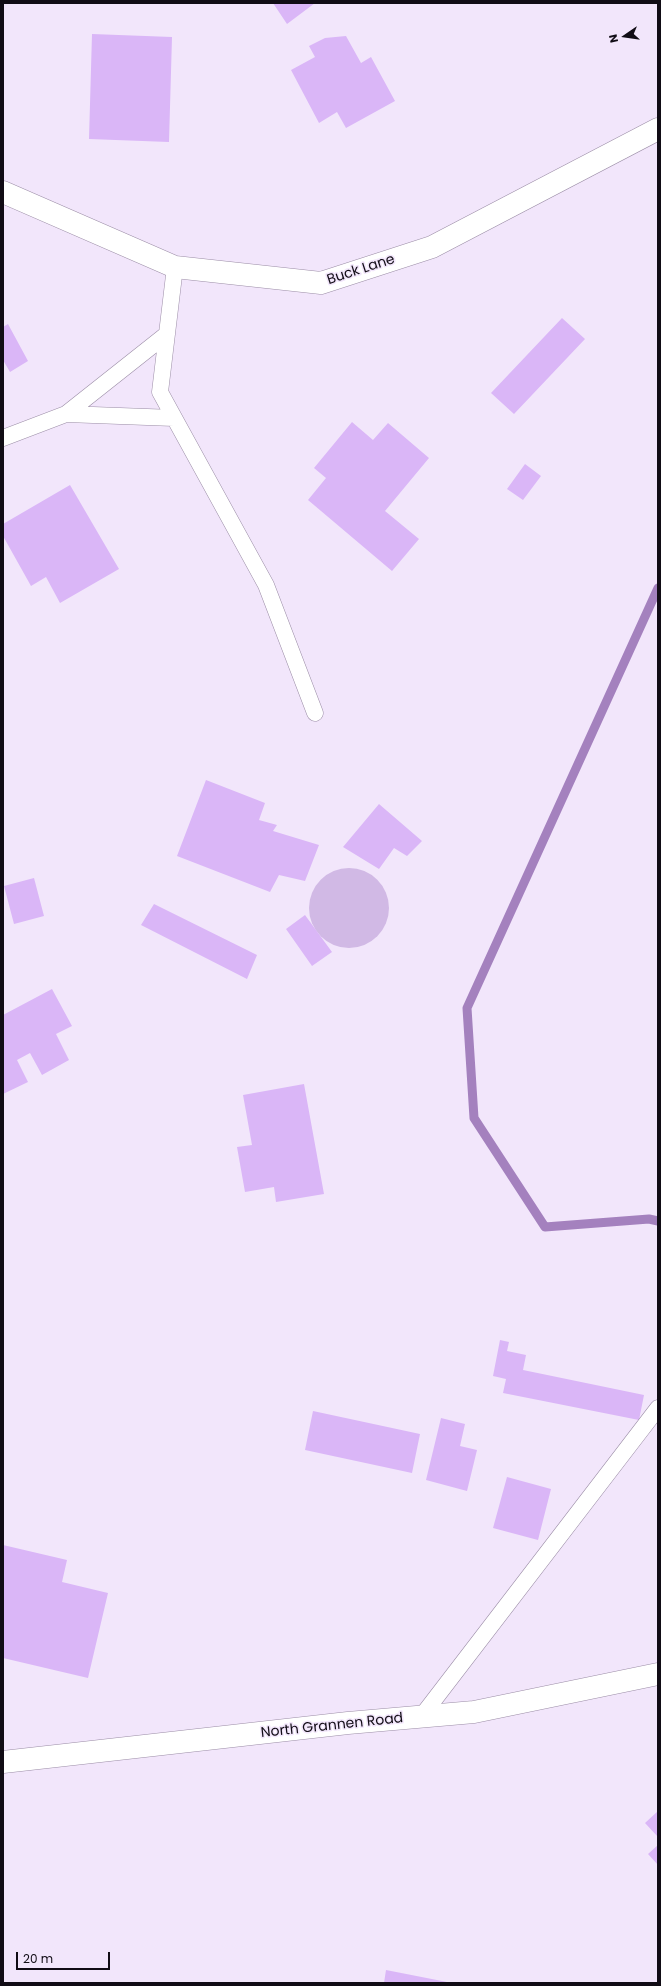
<!DOCTYPE html>
<html>
<head>
<meta charset="utf-8">
<style>
  body { margin:0 }
  #map { position:relative; width:661px; height:1986px; overflow:hidden; background:#f2e6fb; font-family:Poppins,sans-serif }
  canvas { display:block }
  .frame { position:absolute; inset:0; border:4px solid #110c15; pointer-events:none }
  .north { position:absolute; left:605px; top:16px; width:40px; height:40px; -webkit-text-stroke:3px #f2e6fb; paint-order:stroke; rotate:257deg; font-size:11px; font-weight:700; line-height:16px; text-align:center; color:#110c15 }
  .north::after { content:''; display:block; margin:auto; width:14px; height:18px; background:#110c15; clip-path:polygon(50% 0,100% 100%,50% 72%,0 100%) }
  .scale { position:absolute; left:16px; top:1952px; width:94px; height:18px; box-sizing:border-box; border:2px solid #110c15; border-top:0; padding-left:5px; font-size:12px; line-height:14px; white-space:nowrap; color:#110c15; -webkit-text-stroke:3px #f2e6fb; paint-order:stroke }
</style>
</head>
<body>
<div id="map">
<canvas width="661" height="1986"></canvas>
<div class="frame"></div>
<div class="north">N</div>
<div class="scale">20 m</div>
</div>
<script>
const g = document.querySelector('canvas').getContext('2d');
g.lineJoin = 'round';
function fill(path, color) {
  g.fillStyle = color;
  g.fill(path, 'evenodd');
}
function trace(path, color, width, dash) {
  g.strokeStyle = color;
  g.lineWidth = width;
  g.lineCap = dash ? 'butt' : 'round';
  g.setLineDash(dash || []);
  g.stroke(path);
}
function label(font, color, halo, rows, align = 'center') {
  g.font = font + ' Poppins,sans-serif';
  g.lineWidth = 3;
  g.setLineDash([]);
  g.textBaseline = 'middle';
  g.strokeStyle = halo;
  g.fillStyle = color;
  for (const [text, x, y, turn = 0] of rows) {
    g.save();
    g.translate(x, y);
    g.rotate((+turn || 0) * Math.PI / 180);
    g.textAlign = isNaN(turn) ? turn : align;
    if (halo) g.strokeText(text, 0, 0);
    g.fillText(text, 0, 0);
    g.restore();
  }
}
fill(new Path2D(`
  M309 908a40 40 0 1 1 80 0a40 40 0 1 1-80 0Z`), '#d1b9e5');
trace(new Path2D(`
  M 658,588 L 467,1008 L 474,1118 L 545,1227 L 649,1219 L 658,1221`), '#a481be', 9);
fill(new Path2D(`
  M 273,3 L 315,3 L 287,24 Z
  M 92,34 L 172,37 L 169,142 L 89,139 Z
  M 346,36 L 361,63 L 371,57 L 395,101 L 346,128 L 337,112 L 319,123 L 291,70 L 315,57 L 309,46 L 325,38 Z
  M 562,318 L 585,339 L 514,414 L 491,393 Z
  M 8,324 L 28,361 L 10,372 L 3,360 L 3,327 Z
  M 352,422 L 373,440 L 388,423 L 429,458 L 385,511 L 419,539 L 392,571 L 308,500 L 326,478 L 314,468 Z
  M 525,464 L 541,476 L 523,500 L 507,489 Z
  M 70,485 L 119,569 L 60,603 L 46,577 L 31,586 L 3,536 L 3,524 Z
  M 206,780 L 265,803 L 259,820 L 277,825 L 273,831 L 319,845 L 305,881 L 279,875 L 270,892 L 177,856 Z
  M 379,804 L 422,841 L 407,856 L 394,848 L 379,869 L 343,847 Z
  M 34,878 L 44,916 L 14,924 L 4,886 Z
  M 154,904 L 257,955 L 247,979 L 141,925 Z
  M 305,915 L 332,952 L 312,966 L 286,929 Z
  M 52,989 L 72,1026 L 56,1034 L 69,1060 L 42,1075 L 30,1053 L 17,1060 L 28,1082 L 3,1094 L 3,1015 Z
  M 304,1084 L 324,1194 L 276,1202 L 274,1187 L 245,1192 L 237,1147 L 252,1145 L 243,1095 Z
  M 500,1340 L 509,1342 L 507,1351 L 526,1355 L 523,1370 L 644,1395 L 639,1420 L 503,1393 L 506,1379 L 493,1376 Z
  M 313,1411 L 420,1434 L 412,1473 L 305,1450 Z
  M 441,1418 L 465,1424 L 460,1446 L 477,1450 L 467,1491 L 426,1480 Z
  M 507,1477 L 551,1489 L 538,1540 L 493,1528 Z
  M 3,1545 L 67,1560 L 62,1582 L 108,1593 L 88,1678 L 3,1658 Z
  M 658,1811 L 658,1837 L 645,1823 Z
  M 658,1845 L 658,1865 L 648,1854 Z
  M 386,1970 L 447,1982 L 447,1983 L 384,1983 Z`), '#dab6f7');
const service = new Path2D(`
  M 175,267 L 160,392 L 266,585 L 315,713
  M 66,414 L 167,334
  M 3,438 L 66,414 L 174,418
  M 421,1717 L 658,1408`);
const minor = new Path2D(`
  M 3,192 L 175,267 L 321,283 L 432,247 L 658,129
  M 3,1762 L 348,1723 L 474,1712 L 658,1674`);
trace(service, '#9b8da6', 17);
trace(minor, '#9b8da6', 23);
trace(service, '#fff', 16);
trace(minor, '#fff', 22);
label('14px', '#110c15', '#f2e6fb', [
  ["Buck Lane",361,270,-18],
  ["North Grannen Road",332,1726,-6]
]);
</script>
</body>
</html>
